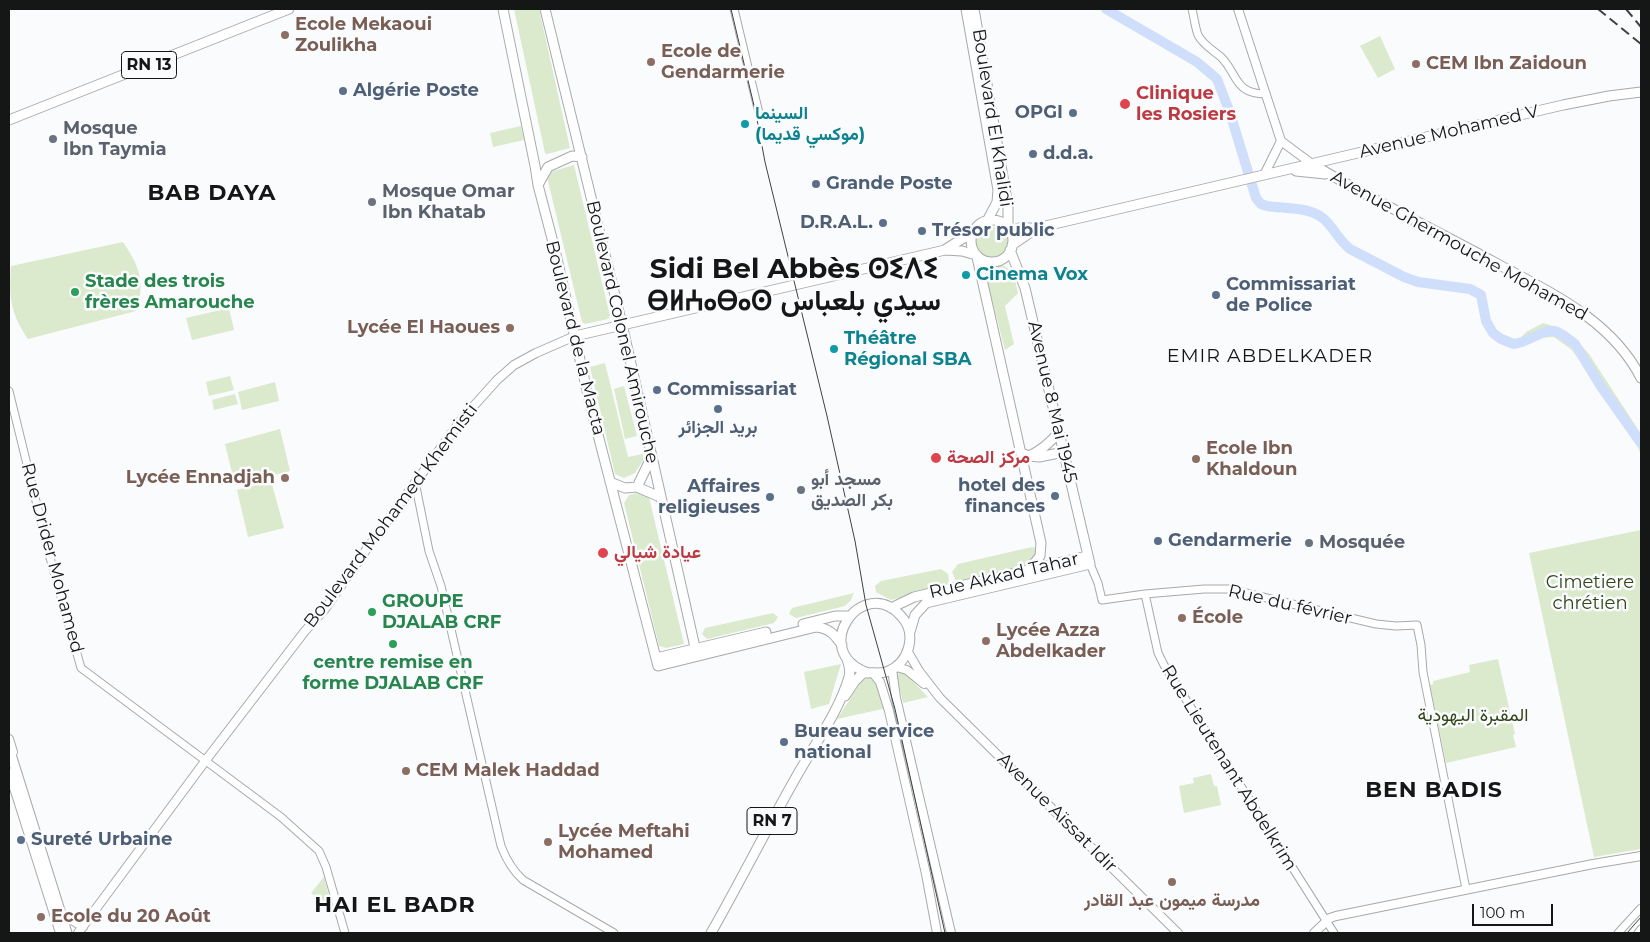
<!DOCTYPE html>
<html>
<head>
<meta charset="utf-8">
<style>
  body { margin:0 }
  #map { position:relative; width:1650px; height:942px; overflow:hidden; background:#fafbfd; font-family:Montserrat,sans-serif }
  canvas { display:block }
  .frame { position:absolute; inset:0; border:10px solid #151616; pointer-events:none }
  .scale { position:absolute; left:1472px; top:904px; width:81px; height:22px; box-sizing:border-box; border:2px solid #151616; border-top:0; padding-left:6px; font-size:15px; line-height:18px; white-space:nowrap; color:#151616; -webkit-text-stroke:4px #fafbfd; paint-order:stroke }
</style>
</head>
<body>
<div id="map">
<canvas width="1650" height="942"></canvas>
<div class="frame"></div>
<div class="scale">100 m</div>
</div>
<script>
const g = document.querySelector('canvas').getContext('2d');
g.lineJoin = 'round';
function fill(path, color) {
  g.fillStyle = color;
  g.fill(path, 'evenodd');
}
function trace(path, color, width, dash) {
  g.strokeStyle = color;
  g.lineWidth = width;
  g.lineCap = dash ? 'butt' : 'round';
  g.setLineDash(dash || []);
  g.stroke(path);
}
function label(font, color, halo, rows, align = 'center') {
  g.font = font + ' Montserrat,Vazirmatn,"Noto Sans Tifinagh",sans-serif';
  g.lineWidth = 5;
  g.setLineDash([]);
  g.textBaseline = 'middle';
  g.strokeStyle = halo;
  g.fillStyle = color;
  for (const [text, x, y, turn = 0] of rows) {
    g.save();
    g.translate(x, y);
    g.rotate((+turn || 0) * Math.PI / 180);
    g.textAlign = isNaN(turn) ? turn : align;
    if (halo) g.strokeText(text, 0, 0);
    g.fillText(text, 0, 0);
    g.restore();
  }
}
fill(new Path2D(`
  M 514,9 L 539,9 L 570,148 L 547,154 L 545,153 Z
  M 1380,36 L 1395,69 L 1378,78 L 1360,46 Z
  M 521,126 L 524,140 L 493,147 L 490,133 Z
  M 574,165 L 610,316 L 608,319 L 585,324 L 582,322 L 547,177 L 550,172 Z
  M 991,226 L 1005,231 C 1019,248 999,261 982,256 L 975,247 C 974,234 979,229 991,226 Z
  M 123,242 C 139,265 146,283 136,311 L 28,339 C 10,312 9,298 11,266 Z
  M 1000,265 C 1015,268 1015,280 1018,293 L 1005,306 L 1014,344 L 1005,350 L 987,280 C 988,271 992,268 1000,265 Z
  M 229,308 L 234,330 L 192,340 L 186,318 Z
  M 1543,323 L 1560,328 L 1561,332 L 1563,330 L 1574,337 L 1589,354 L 1641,434 L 1641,440 L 1637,434 L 1641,446 L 1641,455 L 1637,445 L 1615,410 L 1572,350 L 1554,337 L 1538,338 L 1514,345 L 1526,332 Z
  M 605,363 L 628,457 L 643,454 L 644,459 L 635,473 L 624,478 L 615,474 L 590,367 Z
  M 230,376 L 234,390 L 209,396 L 206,382 Z
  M 275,382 L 279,401 L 242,410 L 238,392 Z
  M 624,386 L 637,436 L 625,439 L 614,389 Z
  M 235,394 L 238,404 L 214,410 L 212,400 Z
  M 280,429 L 290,471 L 235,485 L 225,444 Z
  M 271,481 L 284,528 L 248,537 L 237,490 Z
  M 641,492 L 649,497 L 684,644 L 666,648 L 659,646 L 624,503 L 629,495 Z
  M 1641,530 L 1641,849 L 1594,857 L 1529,553 Z
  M 1032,547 L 1036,548 L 1037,551 L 1036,558 L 1028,567 L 962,584 L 956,581 L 952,572 L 958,564 Z
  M 941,569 L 948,574 L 949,581 L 945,587 L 891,600 L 876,592 L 875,586 L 881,581 Z
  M 854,593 L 851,600 L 845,606 L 796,618 L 789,614 L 792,608 Z
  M 773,613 L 778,617 L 774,623 L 707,639 L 702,634 L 705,628 Z
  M 1498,659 L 1515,734 L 1513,735 L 1516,747 L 1446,763 L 1430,685 L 1433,684 L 1433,681 L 1470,672 L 1469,665 Z
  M 841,664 L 829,704 L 811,709 L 804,672 Z
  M 901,672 L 905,673 L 928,697 L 903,703 L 897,675 Z
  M 870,676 L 875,677 L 887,708 L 837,719 L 861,682 Z
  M 1211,774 L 1214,786 L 1217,786 L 1221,805 L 1184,813 L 1179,786 L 1194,783 L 1193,778 Z
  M 324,877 L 332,908 L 311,893 Z`), '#dbe9cd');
trace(new Path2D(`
  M 1106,9 L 1197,62 L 1217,79 L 1230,113 L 1256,198 L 1261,204 L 1267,206 C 1286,209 1313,206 1327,222 C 1335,231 1340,241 1350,249 L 1404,277 L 1418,282 L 1470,289 L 1481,295 L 1486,321 L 1493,333 L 1501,339 L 1514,344 L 1522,342 L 1547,331 L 1555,331 L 1563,335 L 1575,344 L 1600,385 L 1641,443`), '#cfdefa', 10);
const tertiary = new Path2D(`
  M 734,9 L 759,113
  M 1192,9 C 1194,17 1195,27 1198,35 C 1203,45 1213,50 1221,57 C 1238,74 1234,94 1266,94
  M 9,391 L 49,554 L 81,668 L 281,817 L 319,851 L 326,867 L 345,933
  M 415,482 L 429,551 L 441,586 L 501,846 C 506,859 512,870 523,880 L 614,933
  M 1090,564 L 1098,583 L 1102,600 L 1145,594 L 1204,589 L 1229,589 L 1376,624 L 1396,626 L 1417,625 L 1421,645 L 1423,672 L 1466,889
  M 1145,594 L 1158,653 L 1164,665 L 1334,933
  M 1618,933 L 1641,908
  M 1638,933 L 1641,929`);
const secondary = new Path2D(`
  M 1238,9 L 1281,141
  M 1281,141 L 1312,164
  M 1264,175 L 1281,141
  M 908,652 L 919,671 L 940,698 L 1178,933
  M 896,667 L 907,670 L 924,684
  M 892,669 L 896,698 L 951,933
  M 873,673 L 880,682 L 889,711 L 926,874 L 937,933
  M 9,739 L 13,752
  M 9,772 L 60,933
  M 64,915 L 83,927
  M 78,933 L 206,760 L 305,631 L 325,609 L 366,550 L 462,419 L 497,380 L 514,365 L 536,353 L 575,336
  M 1314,933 L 1330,918 L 1336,916 L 1593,864 L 1641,856`);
const primary = new Path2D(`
  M 503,9 L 535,166 L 538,185 L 555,250 L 590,404 L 658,666 L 816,627 C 829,628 835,635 842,645
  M 545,9 L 622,324 L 697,656
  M 966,9 L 998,190 L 997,202 L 987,221
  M 974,9 L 1008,206 L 1008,228
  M 9,120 L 289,9
  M 1312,164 C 1371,199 1433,229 1494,262 C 1549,292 1611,319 1641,378
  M 1296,171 L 1325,174
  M 538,185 L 548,167 L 572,156 L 582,157
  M971 241a21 21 0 1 1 42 0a21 21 0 1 1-42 0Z
  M 1010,232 L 1019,228 L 1037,228 L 1563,105 L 1609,96 L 1641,92
  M 1012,245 L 1037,228
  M 946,249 L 973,232
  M 977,257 L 1041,543 L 1040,556 L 1029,570
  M 575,336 L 945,250 L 962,251 L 976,255
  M 1021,453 L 1029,456 C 1042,450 1050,443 1059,432
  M 1030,456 L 1039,457 L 1064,452
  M 610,482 L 625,488 L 637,487 L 660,497
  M 637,487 L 651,458
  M 891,608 L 914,597 L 1087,556
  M 803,624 L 835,616 L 850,616
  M 910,632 L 915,615 L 926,603 L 1090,564 L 1025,288 L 1010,250
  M 656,658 L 766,632
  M 845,696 L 855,681 L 863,673 C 871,672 879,674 886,672 C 909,664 918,634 901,616 C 863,573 807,651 868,673
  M 711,933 C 740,882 766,830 795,779 C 813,746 838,714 849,677 C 851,671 849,665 847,659`);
const trunk = new Path2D(`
  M 9,748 L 67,933`);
trace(tertiary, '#a7a9aa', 9);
trace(secondary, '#a7a9aa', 10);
trace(primary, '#a7a9aa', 11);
trace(trunk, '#a7a9aa', 11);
trace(tertiary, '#fff', 7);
trace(secondary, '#fff', 8);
trace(primary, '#fff', 9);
trace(trunk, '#fff', 9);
trace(new Path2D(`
  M 731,9 L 756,114 L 765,162 L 827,416 L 855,541 L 866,605 L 895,709 L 945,933
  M 1627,933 L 1641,917`), '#404141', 1);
trace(new Path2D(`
  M 1598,9 L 1641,44
  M 1626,9 L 1641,27`), '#404141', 2, [10, 5]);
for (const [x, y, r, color] of [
  [285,35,5,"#8d6e63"],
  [651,62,5,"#8d6e63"],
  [1416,64,5,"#8d6e63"],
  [343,91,5,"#5c6f8a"],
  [1125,104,6,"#e0444e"],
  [1073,113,5,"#5c6f8a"],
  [745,124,5,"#0f9aa8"],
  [53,139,5,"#6b7280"],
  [1033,154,5,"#5c6f8a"],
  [816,184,5,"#5c6f8a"],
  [372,202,5,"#6b7280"],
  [883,223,5,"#5c6f8a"],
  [922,231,5,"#5c6f8a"],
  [966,275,5,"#0f9aa8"],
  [75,292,5,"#2e9e5b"],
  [1216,295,5,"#5c6f8a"],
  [510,328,5,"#8d6e63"],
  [834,349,5,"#0f9aa8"],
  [657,390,5,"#5c6f8a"],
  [718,409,5,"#5c6f8a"],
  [936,458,6,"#e0444e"],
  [1196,459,5,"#8d6e63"],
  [285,478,5,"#8d6e63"],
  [801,490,5,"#6b7280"],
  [1055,496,5,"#5c6f8a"],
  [770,497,5,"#5c6f8a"],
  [1158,541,5,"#5c6f8a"],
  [1309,543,5,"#6b7280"],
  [603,553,6,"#e0444e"],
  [372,612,5,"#2e9e5b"],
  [1182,618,5,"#8d6e63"],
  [986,641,5,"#8d6e63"],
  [393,644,5,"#2e9e5b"],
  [784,742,5,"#5c6f8a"],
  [406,771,5,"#8d6e63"],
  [21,840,5,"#5c6f8a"],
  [548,842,5,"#8d6e63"],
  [1172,882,5,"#8d6e63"],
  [41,917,5,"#8d6e63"]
]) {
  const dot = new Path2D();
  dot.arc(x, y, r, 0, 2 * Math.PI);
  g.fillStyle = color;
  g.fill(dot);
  trace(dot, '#fafbfd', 2);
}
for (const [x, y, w] of [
  [149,65,55],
  [772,821,50]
]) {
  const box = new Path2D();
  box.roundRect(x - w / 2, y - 13.5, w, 27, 4);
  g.fillStyle = '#fafbfd';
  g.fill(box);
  trace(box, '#151616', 1);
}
label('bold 16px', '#151616', null, [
  ["RN 13",149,65],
  ["RN 7",772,821]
]);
label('bold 18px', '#785e54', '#fafbfd', [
  ["Ecole Mekaoui",295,25],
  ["Zoulikha",295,46],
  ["Ecole de",661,52],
  ["Gendarmerie",661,73],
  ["CEM Ibn Zaidoun",1426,64],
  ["Lycée El Haoues",500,328,"right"],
  ["Ecole Ibn",1206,449],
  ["Khaldoun",1206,470],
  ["Lycée Ennadjah",275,478,"right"],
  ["École",1192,618],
  ["Lycée Azza",996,631],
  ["Abdelkader",996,652],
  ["CEM Malek Haddad",416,771],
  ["Lycée Meftahi",558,832],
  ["Mohamed",558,853],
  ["مدرسة ميمون عبد القادر",1172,901,"center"],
  ["Ecole du 20 Août",51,917]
], 'left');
label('bold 18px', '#4e5e75', '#fafbfd', [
  ["Algérie Poste",353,91],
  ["OPGI",1063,113,"right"],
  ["d.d.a.",1043,154],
  ["Grande Poste",826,184],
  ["D.R.A.L.",873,223,"right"],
  ["Trésor public",932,231],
  ["Commissariat",1226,285],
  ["de Police",1226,306],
  ["Commissariat",667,390],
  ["بريد الجزائر",718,428,"center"],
  ["hotel des",1045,486,"right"],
  ["finances",1045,507,"right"],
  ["Affaires",760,487,"right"],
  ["religieuses",760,508,"right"],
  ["Gendarmerie",1168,541],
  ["Bureau service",794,732],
  ["national",794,753],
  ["Sureté Urbaine",31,840]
], 'left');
label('bold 18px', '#be3a42', '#fafbfd', [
  ["Clinique",1136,94],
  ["les Rosiers",1136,115],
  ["مركز الصحة",947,458],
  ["عيادة شيالي",614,553]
], 'left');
label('bold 18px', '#0d838f', '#fafbfd', [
  ["السينما",755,114],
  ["(موكسي قديما)",755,135],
  ["Cinema Vox",976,275],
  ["Théâtre",844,339],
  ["Régional SBA",844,360]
], 'left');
label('18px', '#151616', '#fafbfd', [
  ["Boulevard El Khalidi",992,118,81],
  ["Avenue Mohamed V",1449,132,-13],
  ["Avenue Ghermouche Mohamed",1459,246,29],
  ["Boulevard Colonel Amirouche",622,332,77],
  ["Boulevard de la Macta",575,338,76],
  ["Avenue 8 Mai 1945",1052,402,77],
  ["Boulevard Mohamed Khemisti",391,516,-53],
  ["Rue Drider Mohamed",52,558,75],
  ["Rue Akkad Tahar",1004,576,-13],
  ["Rue du février",1290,605,13],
  ["Rue Lieutenant Abdelkrim",1229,768,58],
  ["Avenue Aïssat Idir",1057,813,45]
]);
label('bold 18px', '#5b616d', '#fafbfd', [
  ["Mosque",63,129],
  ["Ibn Taymia",63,150],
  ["Mosque Omar",382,192],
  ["Ibn Khatab",382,213],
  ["مسجد أبو",811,480],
  ["بكر الصديق",811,501],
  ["Mosquée",1319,543]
], 'left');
label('bold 18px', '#27864d', '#fafbfd', [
  ["Stade des trois",85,282],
  ["frères Amarouche",85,303],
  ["GROUPE",382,602],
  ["DJALAB CRF",382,623],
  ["centre remise en",393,663,"center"],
  ["forme DJALAB CRF",393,684,"center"]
], 'left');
label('18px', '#324418', '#fafbfd', [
  ["Cimetiere",1590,583],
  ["chrétien",1590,604],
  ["المقبرة اليهودية",1473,716]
]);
g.letterSpacing = '1px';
label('19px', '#151616', '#fafbfd', [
  ["EMIR ABDELKADER",1270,356]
]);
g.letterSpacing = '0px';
g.letterSpacing = '1px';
label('bold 22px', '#151616', '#fafbfd', [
  ["BAB DAYA",212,194],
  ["BEN BADIS",1434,791],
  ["HAI EL BADR",395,906]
]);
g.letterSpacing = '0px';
label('bold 28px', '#151616', '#fafbfd', [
  ["Sidi Bel Abbès ⵙⵉⴷⵉ",794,270],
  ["ⴱⵍⵄⴰⴱⴰⵙ سيدي بلعباس",794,302]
]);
</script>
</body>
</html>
